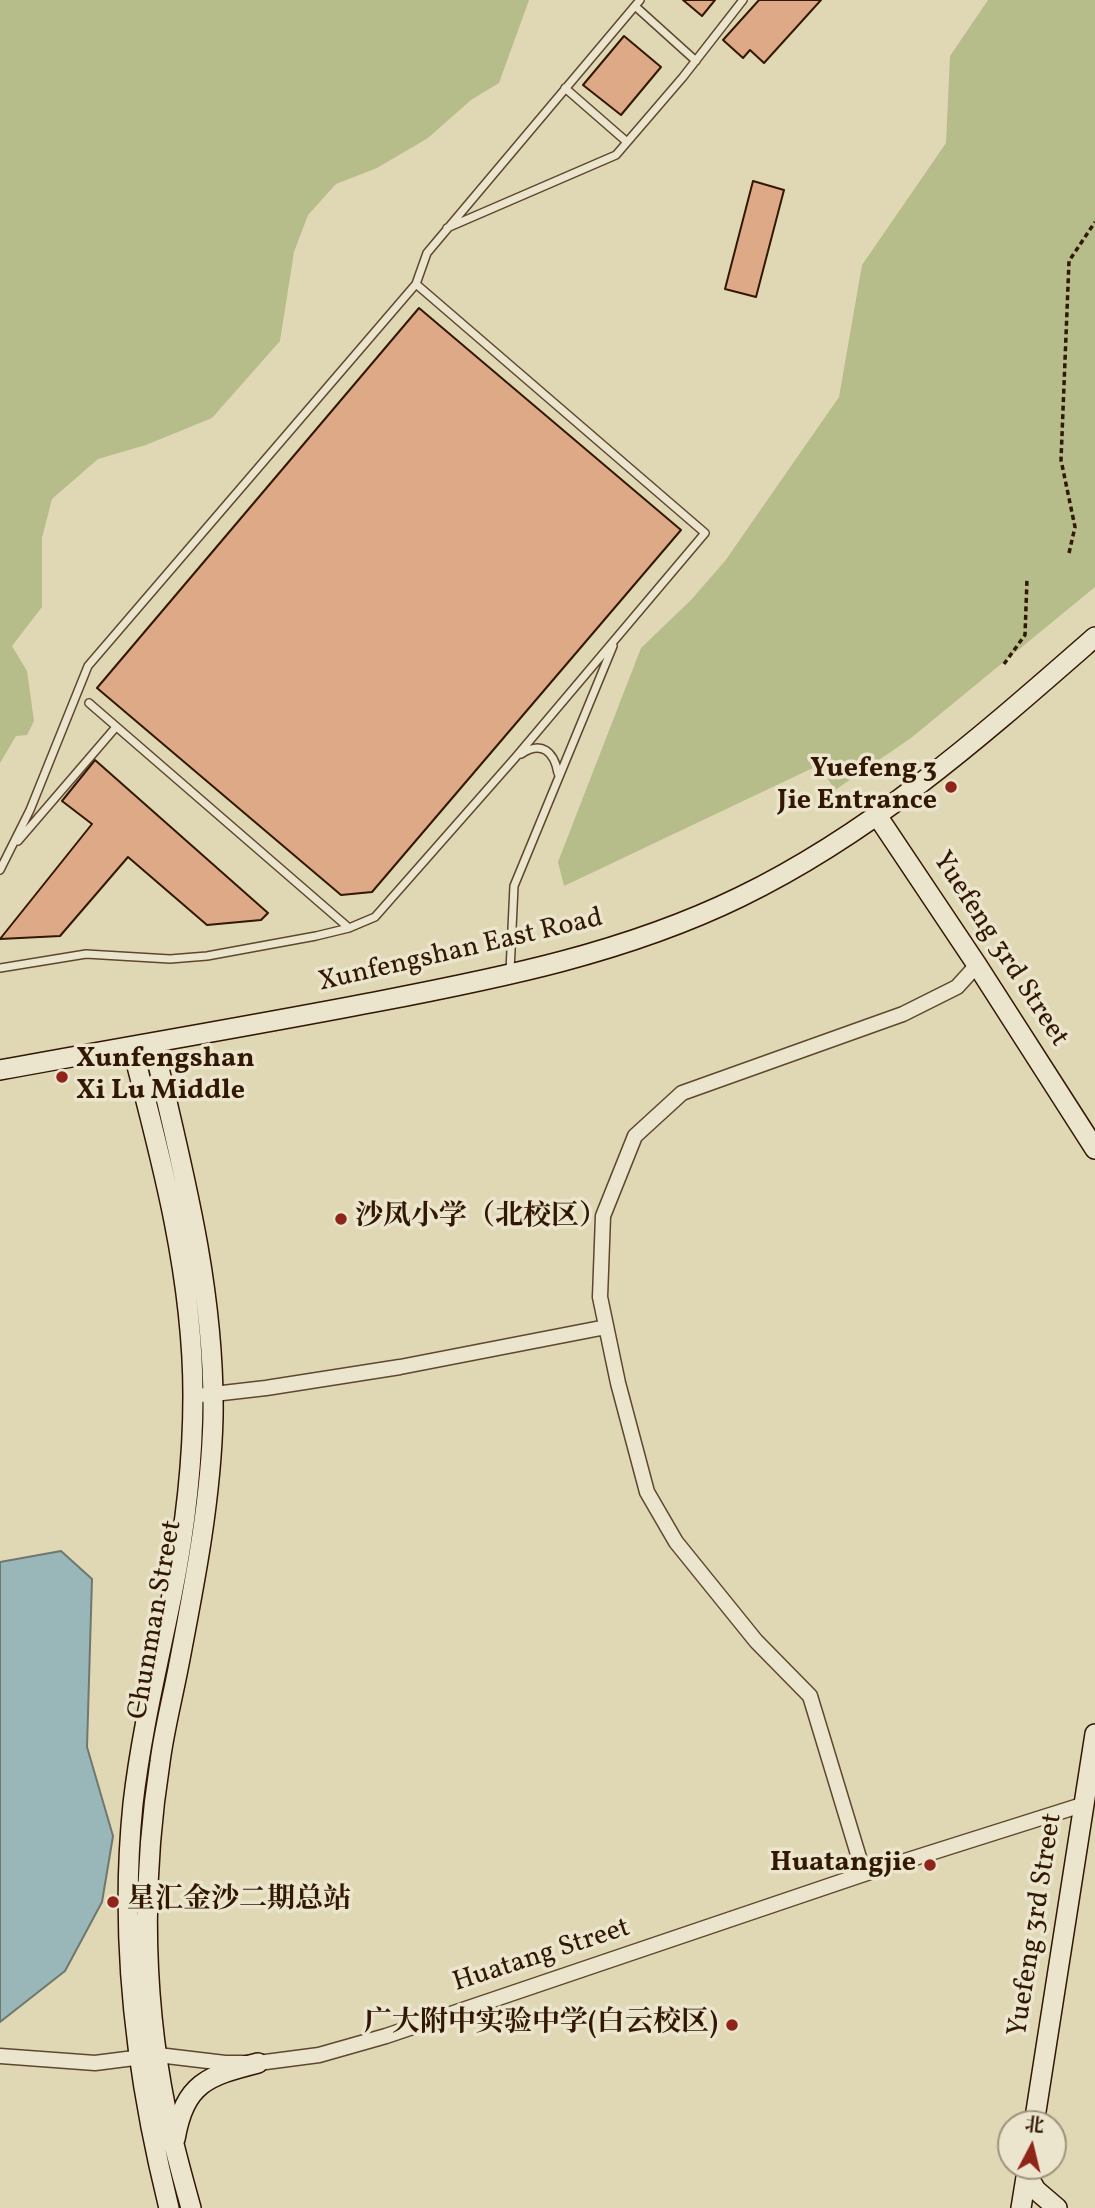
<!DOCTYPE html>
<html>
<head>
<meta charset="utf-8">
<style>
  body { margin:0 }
  #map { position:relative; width:1095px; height:2208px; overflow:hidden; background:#e0d7b4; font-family:Vollkorn,"Noto Serif SC",serif }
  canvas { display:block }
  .north { position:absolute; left:997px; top:2110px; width:70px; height:70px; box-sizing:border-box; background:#ebe5ce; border:2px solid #a1937c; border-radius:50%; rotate:7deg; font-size:19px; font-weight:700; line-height:28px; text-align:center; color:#321702 }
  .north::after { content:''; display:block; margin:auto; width:24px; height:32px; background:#8f2418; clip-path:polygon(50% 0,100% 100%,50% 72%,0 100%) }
</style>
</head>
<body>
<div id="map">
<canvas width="1095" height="2208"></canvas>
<div class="north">北</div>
</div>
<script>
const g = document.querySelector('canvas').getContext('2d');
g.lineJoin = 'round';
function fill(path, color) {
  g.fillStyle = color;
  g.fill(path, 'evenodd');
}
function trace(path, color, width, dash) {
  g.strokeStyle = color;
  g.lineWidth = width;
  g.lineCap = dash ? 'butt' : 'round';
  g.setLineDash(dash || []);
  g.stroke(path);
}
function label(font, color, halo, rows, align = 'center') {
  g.font = font + ' Vollkorn,"Noto Serif SC",serif';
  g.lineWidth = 7;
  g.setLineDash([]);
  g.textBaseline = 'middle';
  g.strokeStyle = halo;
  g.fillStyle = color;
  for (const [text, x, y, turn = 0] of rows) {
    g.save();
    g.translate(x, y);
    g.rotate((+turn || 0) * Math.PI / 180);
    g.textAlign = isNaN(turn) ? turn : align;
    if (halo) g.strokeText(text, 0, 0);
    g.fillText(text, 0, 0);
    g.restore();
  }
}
fill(new Path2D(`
  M 0,0 L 529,0 L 499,83 L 471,100 L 428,138 L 377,168 L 336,184 L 308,215 L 294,252 L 280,341 L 212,418 L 146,445 L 98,459 L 52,499 L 42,538 L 42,607 L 12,646 L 27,671 L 34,721 L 27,735 L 16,736 L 0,763 Z
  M 988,0 L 1095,0 L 1095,587 L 911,738 L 835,790 L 819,765 L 564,886 L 558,862 L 641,648 L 691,600 L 725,561 L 839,397 L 862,265 L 946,143 L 950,56 Z`), '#b7bd8a');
const water = new Path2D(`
  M 61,1551 L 92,1579 L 87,1747 L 113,1836 L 102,1902 L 65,1971 L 0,2022 L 0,1562 Z`);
fill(water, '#99b7b8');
trace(water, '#70776f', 2);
const building = new Path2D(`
  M 683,0 L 715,0 L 702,16 Z
  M 759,0 L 821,0 L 764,63 L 750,50 L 743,58 L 723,40 Z
  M 624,36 L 661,67 L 621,115 L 583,85 Z
  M 753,181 L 784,190 L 756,297 L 725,289 Z
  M 419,308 L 681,530 L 372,892 L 341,895 L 97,688 Z
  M 95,760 L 268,913 L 261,920 L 207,925 L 128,857 L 60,936 L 0,939 L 92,824 L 62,801 Z`);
fill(building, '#dea987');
trace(building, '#321702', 2);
const lane = new Path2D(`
  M 635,6 L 696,61
  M 565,88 L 627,142
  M 447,228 L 616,155 L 683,77 L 743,0
  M 416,284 L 427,253 L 640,0
  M 89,703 L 349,928
  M 521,754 C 542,740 554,752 558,773
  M 18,841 L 116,727
  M 0,870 L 30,810 L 88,666 L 416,284 L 705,533 L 515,758 L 375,917 L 349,928 L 316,936 L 207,956 L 170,959 L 86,954 L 0,968
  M 510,971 L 514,886 L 613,646`);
const street = new Path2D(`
  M 205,1395 L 266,1388 L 400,1367 L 606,1327
  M 864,1874 L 810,1696 L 756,1641 L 676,1542 L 647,1492 L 618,1383 L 600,1297 L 603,1216 L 635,1136 L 682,1093 L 903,1014 L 957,987 L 977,965
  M 0,2056 L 95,2063 L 158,2055 L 225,2063 L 258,2063 L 319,2055 L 386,2036 L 864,1874 L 1085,1804`);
const secondary = new Path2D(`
  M 878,817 L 977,965 L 1095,1149
  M 153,1043 C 182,1166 215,1289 213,1417 C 211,1501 194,1586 178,1669 C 172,1700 164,1731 160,1762 C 142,1877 143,1996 166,2110 C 173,2143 182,2176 191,2208
  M 132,1047 C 162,1161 193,1277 193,1395 C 193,1461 185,1530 172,1595 C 158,1664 141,1734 133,1804 C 119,1940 136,2076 169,2208
  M 0,1070 C 125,1047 250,1026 375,1002 C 500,978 625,953 740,897 C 874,832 984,734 1095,637
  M 1034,2124 L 1095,1734
  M 175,2139 C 185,2083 207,2076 258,2063
  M 1026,2173 L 1036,2190 L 1057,2208
  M 1021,2208 L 1027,2171`);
trace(lane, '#5e472e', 10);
trace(street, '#5e472e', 17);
trace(secondary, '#321702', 22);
trace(new Path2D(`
  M 1069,553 L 1075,527 L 1061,460 L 1069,261 L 1095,222
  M 1004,664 L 1025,635 L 1027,579`), '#321702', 3.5, [5, 3.5]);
trace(lane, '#ebe5ce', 7);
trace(street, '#ebe5ce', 14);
trace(secondary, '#ebe5ce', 19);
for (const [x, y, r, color] of [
  [951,787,7,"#8f2418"],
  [62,1077,7,"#8f2418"],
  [341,1219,7,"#8f2418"],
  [930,1865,7,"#8f2418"],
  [113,1902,7,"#8f2418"],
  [732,2025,7,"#8f2418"]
]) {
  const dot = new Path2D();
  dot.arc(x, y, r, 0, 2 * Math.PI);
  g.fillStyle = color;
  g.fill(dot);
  trace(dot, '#ebe5ce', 2.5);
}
label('bold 28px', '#321702', '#ebe5ce', [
  ["Yuefeng 3",937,771],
  ["Jie Entrance",937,803],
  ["Xunfengshan",76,1061,"left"],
  ["Xi Lu Middle",76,1093,"left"],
  ["沙凤小学（北校区）",355,1219,"left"],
  ["Huatangjie",916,1865],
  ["星汇金沙二期总站",127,1902,"left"],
  ["广大附中实验中学(白云校区)",718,2025]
], 'right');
label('28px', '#321702', '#ebe5ce', [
  ["Yuefeng 3rd Street",999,950,57],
  ["Xunfengshan East Road",461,952,-13],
  ["Chunman Street",157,1620,-80],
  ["Yuefeng 3rd Street",1037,1925,-81],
  ["Huatang Street",542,1957,-18]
]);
</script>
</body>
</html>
